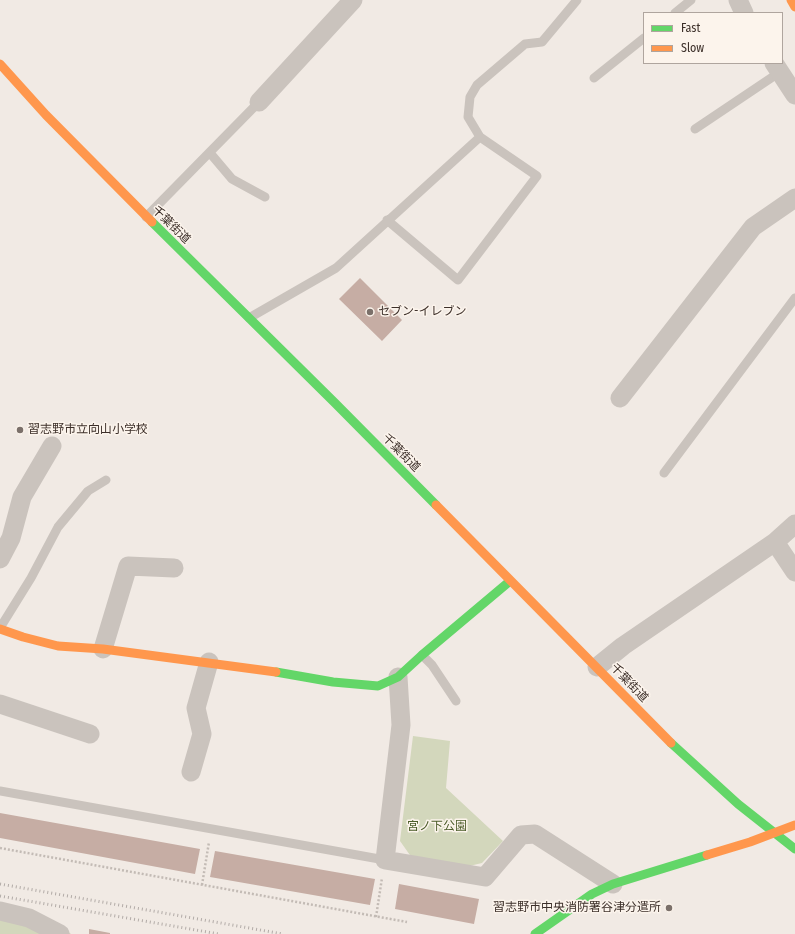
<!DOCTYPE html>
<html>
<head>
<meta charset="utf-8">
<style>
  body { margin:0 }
  #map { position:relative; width:795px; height:934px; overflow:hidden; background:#f1eae4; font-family:"Fira Sans Condensed",sans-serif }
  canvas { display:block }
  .legend { position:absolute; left:643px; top:12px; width:140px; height:52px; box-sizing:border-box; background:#fcf4ec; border:1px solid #afa59e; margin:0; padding:5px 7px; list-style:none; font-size:12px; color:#3c2f29 }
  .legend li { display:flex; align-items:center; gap:8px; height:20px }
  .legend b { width:20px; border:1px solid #afa59e }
</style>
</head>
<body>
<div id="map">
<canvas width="795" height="934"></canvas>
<ul class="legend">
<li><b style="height:5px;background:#63d668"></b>Fast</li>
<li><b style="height:5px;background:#ff974d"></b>Slow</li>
</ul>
</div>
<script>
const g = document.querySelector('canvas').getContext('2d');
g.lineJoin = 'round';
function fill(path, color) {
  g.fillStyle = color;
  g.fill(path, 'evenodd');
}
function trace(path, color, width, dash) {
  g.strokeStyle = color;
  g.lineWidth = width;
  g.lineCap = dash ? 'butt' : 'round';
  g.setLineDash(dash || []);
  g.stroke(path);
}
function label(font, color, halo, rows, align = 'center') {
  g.font = font + ' "Fira Sans Condensed","Noto Sans JP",sans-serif';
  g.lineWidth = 3;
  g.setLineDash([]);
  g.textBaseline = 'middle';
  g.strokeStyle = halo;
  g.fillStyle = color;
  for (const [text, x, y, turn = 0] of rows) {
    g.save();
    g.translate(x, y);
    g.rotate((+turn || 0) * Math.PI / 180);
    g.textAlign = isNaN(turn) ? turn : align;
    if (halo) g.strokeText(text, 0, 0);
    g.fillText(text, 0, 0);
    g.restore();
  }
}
fill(new Path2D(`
  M 413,736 L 450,741 L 446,788 L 503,841 L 482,863 L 465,867 L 412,858 L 400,841 Z
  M 0,916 L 66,930 L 71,934 L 0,934 Z`), '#d3d7bc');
fill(new Path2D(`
  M 360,278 L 402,320 L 382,341 L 339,299 Z
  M 0,813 L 200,849 L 195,874 L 0,838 Z
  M 215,851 L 375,879 L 370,905 L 210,877 Z
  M 399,884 L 479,899 L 474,924 L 395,909 Z
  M 89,929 L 110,933 L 110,934 L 89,934 Z`), '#c6ada4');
trace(new Path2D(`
  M 0,848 L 407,922
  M 202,885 L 209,842
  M 376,917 L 382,878`), '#c3bbb5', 2.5, [2, 2]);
trace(new Path2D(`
  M 675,13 L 691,0
  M 594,78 L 644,38
  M 695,129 L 780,72
  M 210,153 L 232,179 L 265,197
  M 146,217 L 259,102
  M 387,220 L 458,280 L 537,176 L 480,137 L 468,117 L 470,97 L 477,85 L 525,44 L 542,42 L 577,0
  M 249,318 L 336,268 L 480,137
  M 664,473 L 795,298
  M 0,628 L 31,578 L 58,527 L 88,491 L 106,480
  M 422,655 L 432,665 L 456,701
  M 0,791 L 385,860`), '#cac3bd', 9);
trace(new Path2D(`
  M 738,0 L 744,13
  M 774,63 L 795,95
  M 259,102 L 353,0
  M 620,398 L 753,227 L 795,198
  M 775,542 L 795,572
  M 0,559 L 11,538 L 22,497 L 52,446
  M 103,649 L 128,566 L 174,568
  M 597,667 L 623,646 L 775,542 L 795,524
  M 398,677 L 401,725 L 385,860 L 485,877 L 521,835 L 535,834 L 613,884
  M 0,704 L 90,734
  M 191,772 L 202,734 L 196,708 L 209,662
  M 0,911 L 29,918 L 60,934`), '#cac3bd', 19);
trace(new Path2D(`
  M 152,222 L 335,403 L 436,505
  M 276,672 L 333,682 L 378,686 L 398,677 L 422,655 L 510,581
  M 671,743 L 738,804 L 795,849
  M 535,934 L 592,894 L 613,884 L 707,855`), '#63d668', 9);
trace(new Path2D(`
  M 791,0 L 795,7
  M 0,64 L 46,115 L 152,222
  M 436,505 L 671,743
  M 0,629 L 23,637 L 58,646 L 103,649 L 276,672
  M 707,855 L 750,842 L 795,825`), '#ff974d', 9);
trace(new Path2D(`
  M 0,884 L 283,934
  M 0,896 L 219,934`), '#b2aba7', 3, [1, 3]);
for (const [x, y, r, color] of [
  [370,312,4,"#7b706a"],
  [20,430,4,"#7b706a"],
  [669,908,4,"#7b706a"]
]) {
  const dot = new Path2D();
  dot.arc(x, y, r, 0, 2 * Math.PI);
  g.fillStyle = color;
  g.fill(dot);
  trace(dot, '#fcf4ec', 1.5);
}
label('12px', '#3c2f29', '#fcf4ec', [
  ["千葉街道",171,225,44],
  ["千葉街道",401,453,45],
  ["千葉街道",629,683,46]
]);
label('12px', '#3c2f29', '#fcf4ec', [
  ["セブン-イレブン",378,312],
  ["習志野市立向山小学校",28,430],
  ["習志野市中央消防署谷津分遣所",661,908,"right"]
], 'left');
label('12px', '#4c5d2a', '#fcf4ec', [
  ["宮ノ下公園",437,827]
]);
</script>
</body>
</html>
